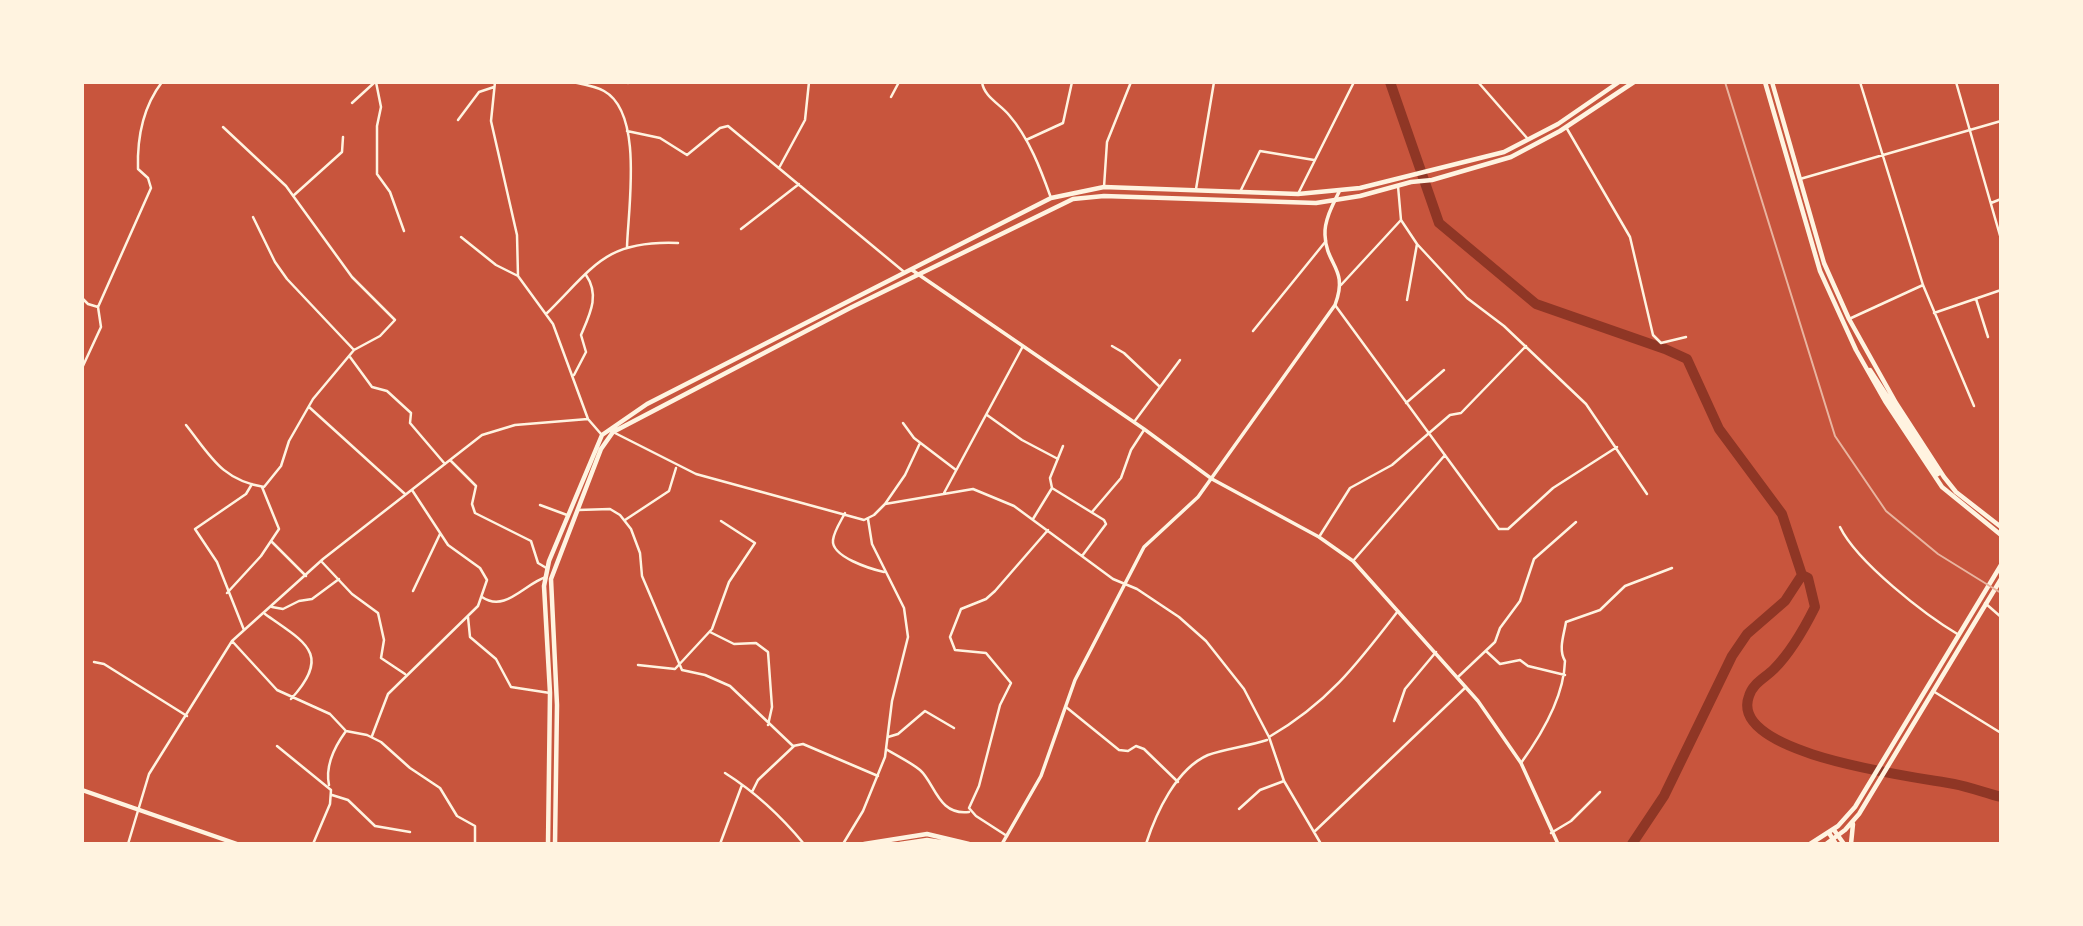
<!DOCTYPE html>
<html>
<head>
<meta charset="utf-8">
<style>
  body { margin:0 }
  #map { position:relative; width:2083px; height:926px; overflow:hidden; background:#c8553d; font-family:"Roboto Condensed",sans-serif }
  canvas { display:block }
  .frame { position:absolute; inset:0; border:84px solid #fff3e0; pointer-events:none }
</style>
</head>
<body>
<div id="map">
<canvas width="2083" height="926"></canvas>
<div class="frame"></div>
</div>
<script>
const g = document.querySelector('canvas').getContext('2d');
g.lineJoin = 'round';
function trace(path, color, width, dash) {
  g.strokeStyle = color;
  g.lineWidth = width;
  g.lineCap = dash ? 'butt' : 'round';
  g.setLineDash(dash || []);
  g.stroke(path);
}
trace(new Path2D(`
  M 1390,82 L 1439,223 L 1536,304 L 1665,349 L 1687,359 L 1719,429 L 1782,514 L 1802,575 L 1808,578 L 1815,607 C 1805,627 1790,653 1774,669 C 1765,678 1753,683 1749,696 C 1727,755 1918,777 1954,784 C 1970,787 1985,793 2001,797
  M 1632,844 L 1664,796 L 1732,656 L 1747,634 L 1785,601 L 1802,575`), '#8f3625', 10);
trace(new Path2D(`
  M 376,82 L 381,107 L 377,126 L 377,174 L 390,192 L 404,231
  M 495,82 L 491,121 L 517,235 L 518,276 L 553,324 L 588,419 L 601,434
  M 540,82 L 558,82
  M 572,82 C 582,84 595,86 604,91 C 644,113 628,209 627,247
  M 982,82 C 984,97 1000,104 1009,115 C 1029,138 1041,170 1051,198
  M 1478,82 L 1527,138
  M 1860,82 L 1923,285 L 1974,406
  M 1956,82 L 2001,239
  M 628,83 L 630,82
  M 891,97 L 899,82
  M 352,103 L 375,82
  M 458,120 L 479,92 L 494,87
  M 1566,127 L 1630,237 L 1653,335 L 1661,343 L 1686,337
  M 627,131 L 660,138 L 687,155 L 720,128 L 728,126 L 903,271
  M 1026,140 L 1063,123 L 1072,82
  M 779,168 L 805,120 L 809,82
  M 1800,179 L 2001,121
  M 1104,187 L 1107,142 L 1131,82
  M 1196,189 L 1214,82
  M 1240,192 L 1260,151 L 1314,160
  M 1298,194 L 1354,82
  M 293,196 L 342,152 L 343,137
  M 1991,203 L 2001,199
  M 253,217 L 275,262 L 287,279 L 354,350
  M 1401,220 L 1417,244 L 1407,300
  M 741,229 L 799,184
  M 461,237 L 496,265 L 518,276
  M 1417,244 L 1467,298 L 1504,326 L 1586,404 L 1647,494
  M 1341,285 L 1401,220 L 1398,186
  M 82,298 L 88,304 L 98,307
  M 1976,299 L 1988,337
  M 1335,305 L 1499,529 L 1508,529 L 1553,488 L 1617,447
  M 1934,313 L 2001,290
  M 546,314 C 594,267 605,240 678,243
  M 1849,319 L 1923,285
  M 1253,331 L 1326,241
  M 1112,346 L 1124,353 L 1160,387
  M 350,357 L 372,387 L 387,391 L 411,413 L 410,423 L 445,464
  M 82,368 L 101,327 L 98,307 L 151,188 L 148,178 L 138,169 C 137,138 143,107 162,82
  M 574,375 L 586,352 L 581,335 C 590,314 600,295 586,275
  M 1406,403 L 1444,370
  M 309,407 L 405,494
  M 987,415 L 1022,440 L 1058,459
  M 1134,422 L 1180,360
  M 903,423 L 914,438 L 956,470
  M 186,425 C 210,455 221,480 264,487 L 281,466 L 289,441 L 313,399 L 354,350 L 380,336 L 395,320 L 352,277 L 286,186 L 223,127
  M 613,432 L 696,474 L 864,520 L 874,515 L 885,504 L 973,489 L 1014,506 L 1113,579 L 1137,589 L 1179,617 L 1206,641 L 1244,689 L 1269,737 L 1284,781 L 1321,844
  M 451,461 L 476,486 L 472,504 L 475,513 L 531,541 L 538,563 L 548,569
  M 1052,488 L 1050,478 L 1063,446
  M 944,493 L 1023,346
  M 885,504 L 905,475 L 920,443
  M 540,505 L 567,515
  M 578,510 L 610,509 L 620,515 L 631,529 L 640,553 L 642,576 L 682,670 L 705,675 L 730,686 L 793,746 L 803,744 L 878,776
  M 1092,512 L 1121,478 L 1131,450 L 1144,430
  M 845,513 C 841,521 834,531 833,540 C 831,557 871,569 884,572
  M 1033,519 L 1052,488 L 1104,520 L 1106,524 L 1082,556
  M 625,520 L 669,491 L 676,468
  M 1840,527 C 1857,562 1925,615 1959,635
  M 1319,537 L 1350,488 L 1392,465 L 1450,415 L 1461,413 L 1526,346
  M 272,542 L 306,576
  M 321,561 L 352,594 L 378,613 L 384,640 L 381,658 L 405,674
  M 1353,561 L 1445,455
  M 413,591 L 440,534
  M 227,593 L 261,556 L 279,529 L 262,487
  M 482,597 C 505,613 524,584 546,577
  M 1985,603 L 2001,617
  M 272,607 L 283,609 L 299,601 L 312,599 L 339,579
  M 265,614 C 304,642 333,653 291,699
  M 468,617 L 470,637 L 496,659 L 511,687 L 550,693
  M 244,630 L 217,562 L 195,529 L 246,494 L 252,484
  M 710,632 L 734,644 L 756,643 L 768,652 L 772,707 L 768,725
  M 232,641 L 277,690 L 330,714 L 346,731 L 367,735 L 381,742 L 410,768 L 440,788 L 457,816 L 475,826 L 475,844
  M 1486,651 L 1500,664 L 1520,660 L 1528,666 L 1565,675
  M 94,662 L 104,664 L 187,716
  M 638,665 L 675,669 L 712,629 L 729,582 L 755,543 L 721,521
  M 1458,677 L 1495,642 L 1500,628 L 1520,601 L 1534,559 L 1576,522
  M 1933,691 L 2001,733
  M 1066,707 L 1119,750 L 1128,751 L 1136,746 L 1144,749 L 1178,782
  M 1394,721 L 1405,689 L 1436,652
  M 372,736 L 388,694 L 478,606 L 487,580 L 480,568 L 448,545 L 412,490
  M 888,737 L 898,734 L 925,711 L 954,728
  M 1269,737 C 1328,703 1358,663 1398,611
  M 277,746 L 331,790 L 330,804 L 313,844
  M 886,749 C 897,756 910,762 920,770 C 935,783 938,816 969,812
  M 1521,763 C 1542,734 1564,697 1565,661 C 1558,649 1564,635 1566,622 L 1600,610 L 1625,586 L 1672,568
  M 725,773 C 755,792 781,816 804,844
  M 329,785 C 325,766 335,746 346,731
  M 752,792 L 758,780 L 794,746
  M 332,795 L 348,800 L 375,826 L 410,832
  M 1239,809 L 1260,790 L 1284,781
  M 1314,832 L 1466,687
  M 1551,833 L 1571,821 L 1600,792
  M 1007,836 L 976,816 L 969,808 L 979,786 L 1000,705 L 1011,683 L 986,653 L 955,650 L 950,637 L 961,609 L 986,599 L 995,591 L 1048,530
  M 128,844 L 149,774 L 232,641 L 323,559 L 482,435 L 515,425 L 588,419
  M 720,844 L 742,785
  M 843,844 L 863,811 L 885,757 L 892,701 L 908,637 L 904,608 L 872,544 L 868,519
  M 1146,844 C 1156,813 1176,769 1208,755 C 1224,749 1249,746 1267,740`), '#fff3e0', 2.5);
trace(new Path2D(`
  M 912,270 L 1144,429 L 1212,479 L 1319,537 L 1353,561 L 1478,701 L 1521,763 L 1558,844
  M 1002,844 L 1041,776 L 1075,680 L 1144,547 L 1198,497 L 1335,305 C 1349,268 1326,266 1325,235 C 1324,221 1333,204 1339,192`), '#fff3e0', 3.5);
trace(new Path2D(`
  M 1834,830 L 1844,844
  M 1829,833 L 1836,844
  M 548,844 L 550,693 L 544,586 L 549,561 L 602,435 L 647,404 L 1051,198 L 1104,187 L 1298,194 L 1360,188 L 1504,152 L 1558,124 L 1619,82
  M 555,844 L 557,705 L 551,579 L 601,449 L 613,432 L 852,307 L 1073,199 L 1104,196 L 1316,203 L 1360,196 L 1411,182 L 1432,180 L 1511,157 L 1560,131 L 1634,82
  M 864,844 L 927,834 L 969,844
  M 900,844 L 927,840 L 954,844`), '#fff3e0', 4.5);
trace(new Path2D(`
  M 1765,82 L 1820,271 L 1856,350 L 1885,401 L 1942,487 L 2001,535
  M 1772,82 L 1824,263 L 1849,319 L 1896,403 L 1944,477 L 1956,492 L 2001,527
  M 1870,370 L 1938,474
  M 82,790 L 237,844
  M 1810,844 L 1838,826 L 1855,807 L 2001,565
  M 1826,844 L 1845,830 L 1859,814 L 2001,579
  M 1851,844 L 1853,824`), '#fff3e0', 4.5);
trace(new Path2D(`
  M 1725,82 L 1835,436 L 1886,511 L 1938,554 L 2001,593`), '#e9b49f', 2);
</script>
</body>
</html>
